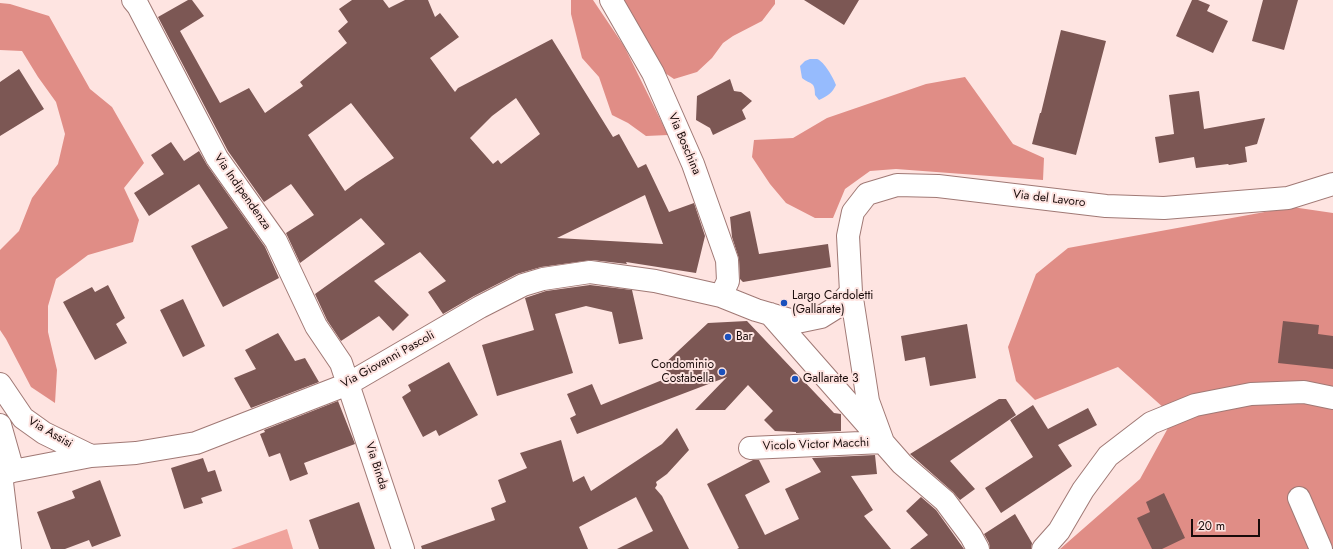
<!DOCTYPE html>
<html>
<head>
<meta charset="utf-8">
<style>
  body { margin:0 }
  #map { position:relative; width:1333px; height:549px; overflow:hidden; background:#fee4e1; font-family:Jost,sans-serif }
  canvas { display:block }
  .scale { position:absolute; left:1191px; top:519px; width:69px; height:18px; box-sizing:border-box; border:2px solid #190b0a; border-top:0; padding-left:5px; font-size:12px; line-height:14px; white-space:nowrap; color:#190b0a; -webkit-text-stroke:3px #fee4e1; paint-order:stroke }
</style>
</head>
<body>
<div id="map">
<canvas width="1333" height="549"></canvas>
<div class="scale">20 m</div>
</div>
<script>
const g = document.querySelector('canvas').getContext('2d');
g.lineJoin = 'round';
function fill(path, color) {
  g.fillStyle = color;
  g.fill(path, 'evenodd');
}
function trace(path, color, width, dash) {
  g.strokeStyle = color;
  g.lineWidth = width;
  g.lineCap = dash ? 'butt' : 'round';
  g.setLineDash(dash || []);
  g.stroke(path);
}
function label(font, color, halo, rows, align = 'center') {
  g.font = font + ' Jost,sans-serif';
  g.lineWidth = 4;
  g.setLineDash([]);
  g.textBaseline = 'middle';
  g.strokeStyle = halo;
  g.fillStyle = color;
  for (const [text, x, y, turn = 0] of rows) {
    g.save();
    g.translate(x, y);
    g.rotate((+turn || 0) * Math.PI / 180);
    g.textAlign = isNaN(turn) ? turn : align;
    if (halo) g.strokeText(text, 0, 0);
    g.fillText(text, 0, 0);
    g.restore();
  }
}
fill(new Path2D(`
  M 287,529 L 293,549 L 231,549 Z`), '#f0a39c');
fill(new Path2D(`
  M 571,0 L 593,0 L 624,46 L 668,135 L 646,136 L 628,123 L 612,115 L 599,77 L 582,58 L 571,14 Z
  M 622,0 L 775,0 L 775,4 L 762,21 L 733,36 L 723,43 L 712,58 L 697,72 L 674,79 L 665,73 Z
  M 0,3 L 10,4 L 49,16 L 90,89 L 112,107 L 144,163 L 124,188 L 139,220 L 133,242 L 88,255 L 56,279 L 48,306 L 48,332 L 57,370 L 55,403 L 31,387 L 6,339 L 0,330 L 0,250 L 19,231 L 32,198 L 58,164 L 65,134 L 56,102 L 38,77 L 22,51 L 0,50 Z
  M 965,77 L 1013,144 L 1044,158 L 1043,180 L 896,169 L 870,171 L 845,189 L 833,218 L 815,218 L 786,203 L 770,184 L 752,157 L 754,140 L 793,138 L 827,118 L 926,84 Z
  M 1292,207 L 1333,213 L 1333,549 L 1060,549 L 1140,479 L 1174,417 L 1118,367 L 1035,400 L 1016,381 L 1008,347 L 1036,274 L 1068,248 Z`), '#e08d86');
fill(new Path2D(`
  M 810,59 C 811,59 816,59 817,59 C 824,61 834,79 836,85 C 832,93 828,96 819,100 L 815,95 C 815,81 811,85 802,78 L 800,66 L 805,61 Z`), '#96bbfd');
fill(new Path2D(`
  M 188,0 L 192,0 L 204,16 L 180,31 L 220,103 L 249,88 L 265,113 L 303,86 L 300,82 L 347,43 L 338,31 L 348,22 L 339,9 L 352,0 L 383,0 L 389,8 L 405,0 L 428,0 L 435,17 L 440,13 L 459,37 L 430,58 L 455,92 L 458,88 L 552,39 L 613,137 L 619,134 L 638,168 L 646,164 L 669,212 L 694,203 L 705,236 L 696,273 L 626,262 L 627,264 L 592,260 L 541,267 L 517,274 L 474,296 L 443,314 L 428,292 L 446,281 L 420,252 L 374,281 L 409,315 L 393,331 L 379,316 L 341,341 L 327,320 L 315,294 L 385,244 L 361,218 L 300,263 L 286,233 L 314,215 L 291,184 L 264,202 L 228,151 L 158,17 ZM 516,98 L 540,134 L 501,164 L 498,160 L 493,164 L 470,138 L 492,116 ZM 351,103 L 394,158 L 357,182 L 345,191 L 308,135 ZM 645,195 L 663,244 L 557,238 Z
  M 804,0 L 859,0 L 844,25 Z
  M 1192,0 L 1198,0 L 1210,5 L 1207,11 L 1228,21 L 1213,53 L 1176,36 Z
  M 1263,0 L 1298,0 L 1284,50 L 1252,41 Z
  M 1061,30 L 1106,41 L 1076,155 L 1032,144 L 1040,113 L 1041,113 Z
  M 19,69 L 44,109 L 0,136 L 0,82 Z
  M 730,79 L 734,91 L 741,92 L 752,101 L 742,110 L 746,119 L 713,135 L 710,128 L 696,120 L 697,96 Z
  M 1199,91 L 1204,129 L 1265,118 L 1257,144 L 1245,147 L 1247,162 L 1229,165 L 1228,164 L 1196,168 L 1194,157 L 1159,163 L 1155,137 L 1174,134 L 1169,95 Z
  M 171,142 L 184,161 L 199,151 L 207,165 L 265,247 L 279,278 L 223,307 L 191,246 L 228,228 L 199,184 L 149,216 L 134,193 L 164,174 L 151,155 Z
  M 750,211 L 759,254 L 828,244 L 831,267 L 743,282 L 740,279 L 739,259 L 732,237 L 730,217 Z
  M 108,285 L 125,318 L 116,324 L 127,343 L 95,360 L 63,302 L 92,287 L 95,292 Z
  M 590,285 L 632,290 L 643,339 L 619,344 L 612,312 L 586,306 L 555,314 L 573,373 L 497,396 L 482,345 L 534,330 L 525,298 L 546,291 Z
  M 183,299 L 205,346 L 183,357 L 160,310 Z
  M 747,321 L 834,413 L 841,414 L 841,431 L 796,433 L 796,432 L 775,431 L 764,420 L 773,411 L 748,385 L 725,410 L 695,410 L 727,377 L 577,434 L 570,418 L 576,415 L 567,394 L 592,384 L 601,405 L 672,376 L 662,366 L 708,323 Z
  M 1283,321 L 1319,325 L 1318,334 L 1333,336 L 1333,369 L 1278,363 Z
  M 967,324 L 976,378 L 930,386 L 925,357 L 905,361 L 901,336 Z
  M 278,333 L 295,361 L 305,358 L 319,382 L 251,408 L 234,378 L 256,369 L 245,350 Z
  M 449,362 L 478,415 L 439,436 L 436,430 L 423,437 L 402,397 L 411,391 L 408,385 Z
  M 999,399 L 1006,399 L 1016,415 L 950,461 L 975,489 L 960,500 L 953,492 L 910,454 Z
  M 338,401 L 355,444 L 304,463 L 308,474 L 290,481 L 280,453 L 269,457 L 260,434 L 265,432 L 264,430 Z
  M 1033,405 L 1048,429 L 1088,408 L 1097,425 L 1058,445 L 1072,466 L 1001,513 L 985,488 L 1033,457 L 1010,420 Z
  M 677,428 L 689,450 L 667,474 L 656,482 L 657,485 L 655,488 L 662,496 L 689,549 L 617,549 L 653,531 L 636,497 L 579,527 L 588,549 L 422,549 L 421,546 L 495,520 L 491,508 L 506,502 L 498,480 L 527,468 L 520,453 L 561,440 L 573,482 L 584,476 L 591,491 L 662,444 Z
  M 875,455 L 877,474 L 851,476 L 873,510 L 864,516 L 891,549 L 737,549 L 739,548 L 707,484 L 753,460 L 759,460 L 770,482 L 745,495 L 765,535 L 799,519 L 785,489 L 821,472 L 812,458 Z
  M 203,458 L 208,472 L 215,470 L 222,491 L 201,498 L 203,503 L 184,509 L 171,468 Z
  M 100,480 L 121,536 L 92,547 L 89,540 L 65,549 L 51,549 L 37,512 L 75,498 L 72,491 Z
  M 1164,493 L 1185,538 L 1162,549 L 1152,549 L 1137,518 L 1150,512 L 1146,502 Z
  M 921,497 L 936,510 L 964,549 L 910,549 L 928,535 L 906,511 Z
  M 359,502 L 375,549 L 319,549 L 309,520 Z
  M 1015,514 L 1032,543 L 1031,549 L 990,549 L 989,543 L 984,534 Z`), '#7c5754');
const minor = new Path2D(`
  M 133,0 L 138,6 L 217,158 L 276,241 L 316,326 L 341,363 L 403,549
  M 611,0 L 653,73 L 693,164 L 727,260 L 728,281 L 721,296
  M 770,314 L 902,464 L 945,501 L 971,536 L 978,549
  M 0,384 L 23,418 L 44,433 L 91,456
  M 0,425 L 13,471
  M 883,442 L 868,401 L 851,292 L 848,236 L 853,212 L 867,194 L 897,185 L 938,186 L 1106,206 L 1164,208 L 1288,198 L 1333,184
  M 750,448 L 883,442
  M 1,474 L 10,549
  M 0,475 L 13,471 L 91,456 L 136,453 L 196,443 L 348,384 L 480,307 L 523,285 L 543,279 L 590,272 L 655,281 L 721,296 L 756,310 L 797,322 L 821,317 L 837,307 L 851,292
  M 1299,498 L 1321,549
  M 1043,549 L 1059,531 L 1083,490 L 1108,456 L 1151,423 L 1195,405 L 1251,394 L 1304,392 L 1333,398`);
trace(minor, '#a07975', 24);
trace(minor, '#fff', 22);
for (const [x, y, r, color] of [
  [784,303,4,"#1a51bd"],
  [728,337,4,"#1a51bd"],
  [722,372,4,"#1a51bd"],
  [795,379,4,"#1a51bd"]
]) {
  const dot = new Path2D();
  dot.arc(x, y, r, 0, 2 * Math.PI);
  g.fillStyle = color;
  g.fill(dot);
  trace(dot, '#fee4e1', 1.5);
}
label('12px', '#190b0a', '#fee4e1', [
  ["Via Boschina",684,144,67],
  ["Via Indipendenza",242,192,55],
  ["Via del Lavoro",1049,199,7],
  ["Via Giovanni Pascoli",388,360,-29],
  ["Via Assisi",50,433,30],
  ["Vicolo Victor Macchi",816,445,-2],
  ["Via Binda",376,466,72]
]);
label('12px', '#190b0a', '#fee4e1', [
  ["Largo Cardoletti",792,296],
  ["(Gallarate)",792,310],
  ["Bar",736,337],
  ["Condominio",714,365,"right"],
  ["Costabella",714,379,"right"],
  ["Gallarate 3",803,379]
], 'left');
</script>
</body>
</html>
